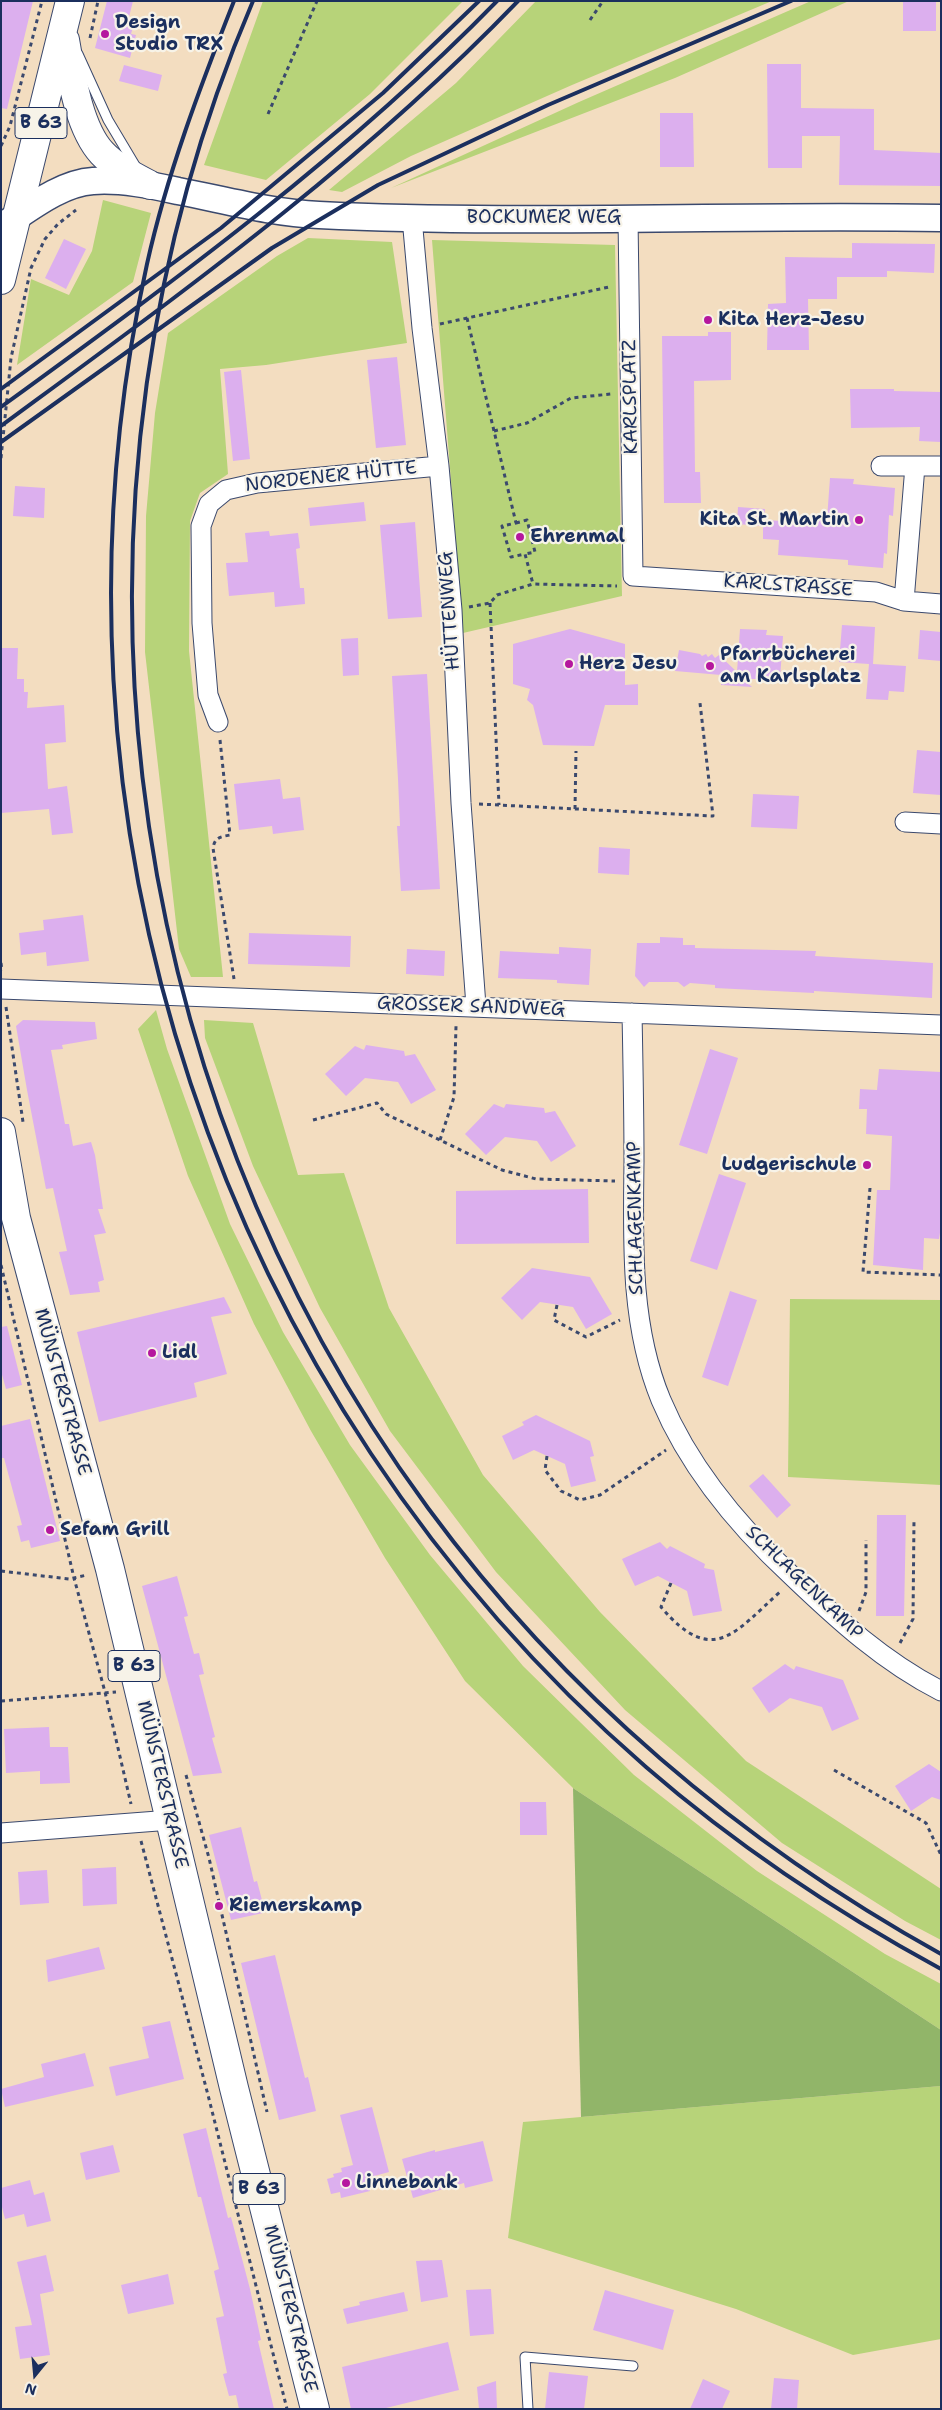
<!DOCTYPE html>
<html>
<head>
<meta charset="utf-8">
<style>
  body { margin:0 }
  #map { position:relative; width:942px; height:2410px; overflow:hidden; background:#f3ddc0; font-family:"Shantell Sans",sans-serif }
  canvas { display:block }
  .frame { position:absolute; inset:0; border:2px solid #1b2f5e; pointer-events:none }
  .north { position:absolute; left:10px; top:2350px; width:50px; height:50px; -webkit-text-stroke:4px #f7f3e8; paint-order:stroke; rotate:197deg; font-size:14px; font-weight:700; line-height:20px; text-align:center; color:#1b2f5e }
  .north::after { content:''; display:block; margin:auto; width:18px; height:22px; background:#1b2f5e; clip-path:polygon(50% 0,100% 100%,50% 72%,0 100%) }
</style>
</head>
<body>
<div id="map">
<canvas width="942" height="2410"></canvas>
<div class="frame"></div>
<div class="north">N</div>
</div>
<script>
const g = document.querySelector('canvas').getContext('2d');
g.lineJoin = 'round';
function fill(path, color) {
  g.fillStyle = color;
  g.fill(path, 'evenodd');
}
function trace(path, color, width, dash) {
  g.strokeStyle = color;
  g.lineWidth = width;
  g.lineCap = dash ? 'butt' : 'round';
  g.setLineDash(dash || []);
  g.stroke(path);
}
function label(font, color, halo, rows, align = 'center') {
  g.font = font + ' "Shantell Sans",sans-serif';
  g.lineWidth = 4.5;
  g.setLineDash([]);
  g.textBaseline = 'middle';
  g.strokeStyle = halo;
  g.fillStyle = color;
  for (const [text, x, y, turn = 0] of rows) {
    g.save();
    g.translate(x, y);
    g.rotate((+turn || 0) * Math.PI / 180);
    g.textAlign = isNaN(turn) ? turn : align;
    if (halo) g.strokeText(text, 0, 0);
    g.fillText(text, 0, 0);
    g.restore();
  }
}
fill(new Path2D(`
  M 263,1 L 463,1 L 370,94 L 266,180 L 204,165 Z
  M 536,1 L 772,1 L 572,85 L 411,156 L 342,192 L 329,190 L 456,83 Z
  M 811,1 L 849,1 L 675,78 L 391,188 L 579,102 Z
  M 103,200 L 151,213 L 133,282 L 17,365 L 31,279 L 69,295 L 92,251 Z
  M 308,238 L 392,242 L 407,343 L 266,365 L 220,369 L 228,474 L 200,493 L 190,521 L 189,651 L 223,977 L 191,977 L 179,949 L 145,652 L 146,516 L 155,413 L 168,333 L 277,256 Z
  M 432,240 L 615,245 L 622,596 L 463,633 Z
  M 156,1010 L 167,1049 L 230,1224 L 283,1332 L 350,1445 L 430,1555 L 523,1666 L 634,1775 L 757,1871 L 885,1954 L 941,1984 L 941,2030 L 573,1788 L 465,1681 L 385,1558 L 311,1431 L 254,1324 L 188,1176 L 138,1029 Z
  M 204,1020 L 253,1023 L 298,1175 L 344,1173 L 389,1308 L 483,1475 L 600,1612 L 746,1761 L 941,1889 L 941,1940 L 905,1921 L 782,1843 L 625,1710 L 496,1572 L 390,1431 L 320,1308 L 253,1166 L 205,1038 Z
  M 790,1299 L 941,1300 L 941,1485 L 788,1477 Z
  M 941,2086 L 941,2339 L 853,2355 L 736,2309 L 508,2238 L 523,2122 Z`), '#b7d379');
fill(new Path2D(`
  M 573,1788 L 941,2030 L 941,2086 L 581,2117 Z`), '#91b569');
fill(new Path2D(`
  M 1,1 L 33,1 L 7,109 L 1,108 Z
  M 107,1 L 133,1 L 128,21 L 134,23 L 131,34 L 136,35 L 130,58 L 95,48 Z
  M 903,1 L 936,1 L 936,31 L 903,31 Z
  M 767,64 L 801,64 L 801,108 L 874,109 L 874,150 L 941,153 L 941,186 L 839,185 L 840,136 L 802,136 L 802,168 L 768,168 Z
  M 124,65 L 162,75 L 158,91 L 119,81 Z
  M 660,113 L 693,113 L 694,167 L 660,167 Z
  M 64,239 L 86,249 L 66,289 L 45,278 Z
  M 852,243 L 935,244 L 934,273 L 887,271 L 887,277 L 837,277 L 837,299 L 808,299 L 809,350 L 767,350 L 768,304 L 786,303 L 785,257 L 852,258 Z
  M 708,332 L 731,332 L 731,380 L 694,381 L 695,472 L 700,472 L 701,503 L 664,503 L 662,336 L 708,336 Z
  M 397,357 L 406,445 L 376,448 L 367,360 Z
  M 241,370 L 250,459 L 233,461 L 224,372 Z
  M 850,389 L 894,389 L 894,391 L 941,392 L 941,442 L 919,441 L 920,427 L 851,428 Z
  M 830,478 L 854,479 L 853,484 L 895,488 L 893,516 L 889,515 L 887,554 L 884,553 L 883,568 L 848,565 L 848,560 L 778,555 L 779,540 L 763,539 L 763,526 L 737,524 L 738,507 L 765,509 L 764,520 L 801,522 L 801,517 L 827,519 Z
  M 15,486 L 45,488 L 44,518 L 13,516 Z
  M 364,502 L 366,521 L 310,526 L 308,508 Z
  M 415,522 L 422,617 L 388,619 L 380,525 Z
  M 269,531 L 270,536 L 298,533 L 300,548 L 296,549 L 300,588 L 304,588 L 305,604 L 275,607 L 274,592 L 229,596 L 226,563 L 248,562 L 245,533 Z
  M 842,625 L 875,627 L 873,664 L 906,666 L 904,692 L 889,691 L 888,700 L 866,699 L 869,664 L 839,662 Z
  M 570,629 L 625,644 L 625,685 L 638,684 L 638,705 L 605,705 L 594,746 L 543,745 L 533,705 L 527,700 L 530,689 L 513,684 L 513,644 Z
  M 740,629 L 767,630 L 766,635 L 783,636 L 780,679 L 743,679 L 752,687 L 721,685 L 721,675 L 675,671 L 679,650 L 700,654 L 702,656 L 706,654 L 708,657 L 712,654 L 715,658 L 719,655 L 737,672 Z
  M 920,630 L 941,632 L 941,661 L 918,659 Z
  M 358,638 L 359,675 L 343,676 L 341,639 Z
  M 1,648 L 18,648 L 17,679 L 24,679 L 24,692 L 28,692 L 27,708 L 64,705 L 66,742 L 45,744 L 48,789 L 67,786 L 73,833 L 52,835 L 49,809 L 1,813 Z
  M 427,674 L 440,889 L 401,891 L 397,826 L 400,826 L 398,779 L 392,676 Z
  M 917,750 L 941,752 L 941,795 L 913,793 Z
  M 280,779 L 283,799 L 300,797 L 304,830 L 273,834 L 272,826 L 239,830 L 234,784 Z
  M 753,794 L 799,796 L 797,829 L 751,827 Z
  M 599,847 L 630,849 L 629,875 L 598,873 Z
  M 83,915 L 89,961 L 47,966 L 46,952 L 21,955 L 19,933 L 44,930 L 43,920 Z
  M 249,933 L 351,936 L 350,967 L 248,964 Z
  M 660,937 L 683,938 L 683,945 L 695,945 L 695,948 L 816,951 L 815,956 L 933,963 L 932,998 L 814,991 L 814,993 L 715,988 L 715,985 L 690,983 L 684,987 L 678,982 L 649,982 L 644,987 L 635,976 L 637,943 L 660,943 Z
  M 559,947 L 591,949 L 589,985 L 557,983 L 557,980 L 498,978 L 500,951 L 559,954 Z
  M 407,949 L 445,951 L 444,976 L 406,974 Z
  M 23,1020 L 95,1022 L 97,1039 L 62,1045 L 63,1049 L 51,1050 L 65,1124 L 69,1124 L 73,1146 L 91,1142 L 95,1155 L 103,1209 L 98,1209 L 106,1233 L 94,1235 L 104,1280 L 98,1282 L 100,1292 L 70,1295 L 59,1252 L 67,1251 L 53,1188 L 46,1189 L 27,1090 L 16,1026 Z
  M 366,1045 L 404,1051 L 405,1056 L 415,1054 L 436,1090 L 411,1104 L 398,1082 L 365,1078 L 346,1096 L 325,1074 L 355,1046 L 364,1050 Z
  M 710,1049 L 738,1058 L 707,1154 L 679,1145 Z
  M 879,1069 L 941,1072 L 941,1226 L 939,1239 L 924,1238 L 923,1270 L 873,1265 L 877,1190 L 890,1190 L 892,1136 L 866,1134 L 867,1109 L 859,1109 L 860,1089 L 877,1090 Z
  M 494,1104 L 504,1108 L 506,1104 L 544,1108 L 545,1113 L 555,1111 L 576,1146 L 551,1162 L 537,1141 L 505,1137 L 486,1155 L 465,1134 Z
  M 719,1174 L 746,1183 L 717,1270 L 690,1261 Z
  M 588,1189 L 589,1243 L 456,1244 L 456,1191 Z
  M 532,1268 L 590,1277 L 612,1314 L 586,1329 L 573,1307 L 540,1302 L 522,1320 L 501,1298 Z
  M 730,1291 L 757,1300 L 728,1386 L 702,1377 Z
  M 224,1297 L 232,1313 L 211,1317 L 227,1374 L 194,1383 L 197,1397 L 99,1422 L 77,1332 Z
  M 7,1326 L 22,1385 L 6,1389 L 1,1371 L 1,1327 Z
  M 536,1415 L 590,1441 L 594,1456 L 590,1457 L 596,1481 L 571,1487 L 565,1464 L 534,1450 L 513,1460 L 502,1436 L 524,1425 L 522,1422 Z
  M 30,1419 L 60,1541 L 31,1548 L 29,1540 L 21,1542 L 17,1526 L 22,1525 L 4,1458 L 1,1458 L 1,1426 Z
  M 763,1474 L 791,1505 L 777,1518 L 749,1486 Z
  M 877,1515 L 906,1515 L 904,1616 L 876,1616 Z
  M 660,1542 L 667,1549 L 670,1546 L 705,1564 L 704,1568 L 714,1570 L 722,1611 L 693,1616 L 687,1591 L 658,1576 L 635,1586 L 622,1559 Z
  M 177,1576 L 188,1616 L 184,1617 L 194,1654 L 199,1653 L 204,1674 L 199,1675 L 215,1737 L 212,1738 L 222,1773 L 193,1776 L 142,1586 Z
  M 785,1664 L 794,1670 L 796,1666 L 843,1680 L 859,1719 L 832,1731 L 822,1707 L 790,1698 L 769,1713 L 752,1688 Z
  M 49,1727 L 50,1747 L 68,1747 L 70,1783 L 40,1784 L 40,1771 L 6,1773 L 4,1729 Z
  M 929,1764 L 941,1772 L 941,1800 L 932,1797 L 911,1811 L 895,1786 Z
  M 520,1802 L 546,1802 L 547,1835 L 520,1835 Z
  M 241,1827 L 254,1882 L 257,1881 L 263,1904 L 261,1905 L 263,1913 L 231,1920 L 209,1835 Z
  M 116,1867 L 117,1904 L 83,1906 L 82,1869 Z
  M 47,1870 L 49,1903 L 20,1905 L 18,1872 Z
  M 99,1947 L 105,1969 L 48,1982 L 46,1960 Z
  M 275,1955 L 305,2078 L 308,2077 L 316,2111 L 279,2120 L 241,1963 Z
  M 170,2021 L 184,2079 L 116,2096 L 109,2067 L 149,2058 L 142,2027 Z
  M 85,2053 L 94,2086 L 5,2107 L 1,2089 L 44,2077 L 41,2064 Z
  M 372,2107 L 389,2172 L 367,2178 L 370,2191 L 341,2198 L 340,2192 L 331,2194 L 327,2179 L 334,2177 L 333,2174 L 342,2172 L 341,2168 L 353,2165 L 340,2115 Z
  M 206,2128 L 228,2218 L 231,2217 L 250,2289 L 261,2340 L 258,2341 L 274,2409 L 239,2409 L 236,2395 L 229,2396 L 223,2374 L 227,2373 L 216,2318 L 224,2316 L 214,2271 L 219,2269 L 201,2197 L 198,2197 L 183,2134 Z
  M 483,2141 L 493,2181 L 465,2188 L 464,2183 L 413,2198 L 402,2159 L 435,2150 L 435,2152 Z
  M 113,2145 L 120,2172 L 86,2180 L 80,2153 Z
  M 30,2180 L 34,2195 L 44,2192 L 51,2221 L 27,2227 L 24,2214 L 5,2219 L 1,2203 L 1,2188 Z
  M 46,2255 L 54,2291 L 40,2294 L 50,2355 L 20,2359 L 15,2327 L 32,2325 L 17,2262 Z
  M 442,2260 L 448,2297 L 421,2302 L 416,2261 Z
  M 168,2274 L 174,2304 L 128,2314 L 121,2285 Z
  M 491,2289 L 494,2334 L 470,2336 L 466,2290 Z
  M 605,2290 L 674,2310 L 663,2350 L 593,2330 Z
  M 404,2292 L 408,2311 L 347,2324 L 343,2309 L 360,2305 L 359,2302 Z
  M 448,2342 L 459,2390 L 382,2409 L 351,2409 L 342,2367 Z
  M 549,2372 L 588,2376 L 584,2409 L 545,2409 Z
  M 774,2378 L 799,2380 L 797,2409 L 771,2409 Z
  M 703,2379 L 730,2391 L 722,2409 L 690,2409 Z
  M 496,2381 L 497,2409 L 479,2409 L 477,2387 Z`), '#dcafee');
const service = new Path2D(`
  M 78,54 L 108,120 L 136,167
  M 528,2409 L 525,2357 L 633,2366`);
const minor = new Path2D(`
  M 412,218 L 422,328 L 439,466 L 452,610 L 461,803 L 476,1006
  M 628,218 L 633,576 L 876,592 L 904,601 L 941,604
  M 881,466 L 915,466
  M 904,601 L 915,466 L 941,466
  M 218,722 L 208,695 L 202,623 L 201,526 L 209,504 L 226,490 L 257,483 L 439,466
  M 905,822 L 941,824
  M 1,989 L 941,1025
  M 632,1013 C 633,1063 634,1112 634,1162 C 633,1242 630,1325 661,1400 C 690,1469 738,1526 792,1576 C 838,1620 884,1662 941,1691
  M 1,1833 L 171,1820`);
const secondary = new Path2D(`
  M 4,225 C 30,208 61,183 93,181 C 121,179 151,185 178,191 C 225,200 272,213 319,215 C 526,225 734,214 941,218`);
const primary = new Path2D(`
  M 65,40 C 71,73 78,127 102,153 C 115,167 133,176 150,185
  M 1,280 L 70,1
  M 1,1132 L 16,1218 L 110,1569 L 234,2088 L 315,2409`);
trace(service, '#3b496d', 11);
trace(minor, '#3b496d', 21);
trace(secondary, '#3b496d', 29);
trace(primary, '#3b496d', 30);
trace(new Path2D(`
  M 590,20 L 603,1
  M 90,38 L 98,1
  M 268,114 L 317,1
  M 1,146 L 10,126 L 42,1
  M 467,318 L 516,523 L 502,526 L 511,557 L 525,554 L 533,584
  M 440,324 L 609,287
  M 494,431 L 527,423 L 571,398 L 611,394
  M 1,458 L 11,358 L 31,268 L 45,239 L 58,224 L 76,210
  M 516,523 L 527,520 L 535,552 L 525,554
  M 490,603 L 499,805
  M 469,607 L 490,603 L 497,595 L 533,584 L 617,586
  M 220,740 L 230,835 C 220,837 215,837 213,848 L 234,979
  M 479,804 L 713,816 L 700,703
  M 575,809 L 576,751
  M 1,963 L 2,971
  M 6,1007 L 23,1122
  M 313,1120 L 377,1103 L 386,1114 L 502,1170 L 536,1179 L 615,1181
  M 440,1140 L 454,1097 L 456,1026
  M 870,1188 L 863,1272 L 941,1275
  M 1,1265 L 74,1578 L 105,1692 L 131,1804
  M 557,1305 L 554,1320 L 586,1337 L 620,1320
  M 547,1456 L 545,1470 L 561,1491 L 580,1500 L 600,1495 L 666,1450
  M 1,1571 L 69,1579 L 87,1575
  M 671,1583 L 661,1607 C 713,1668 735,1632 781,1591
  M 859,1611 L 866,1592 L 866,1540
  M 900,1643 L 913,1619 L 914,1519
  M 1,1701 L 116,1692
  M 834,1770 L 926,1823 L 941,1855
  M 186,1775 L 209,1858 L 267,2112
  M 141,1841 L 208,2095 L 287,2409`), '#3b496d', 3, [4, 4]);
trace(service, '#fff', 9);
trace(minor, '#fff', 19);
trace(secondary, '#fff', 26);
trace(primary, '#fff', 28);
trace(new Path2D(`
  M 234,1 C 200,87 167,174 147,264 C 25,816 219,1396 646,1767 C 737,1846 836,1912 941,1969
  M 253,1 C 42,493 111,1077 428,1508 C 564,1693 741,1843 941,1954
  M 1,389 L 221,228 L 383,93 L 479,1
  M 1,407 C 174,281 347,155 497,1
  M 1,426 C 183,292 360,165 518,1
  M 1,442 L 272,248 L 378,185 L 548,105 L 791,1`), '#1b2f5e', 4);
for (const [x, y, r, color] of [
  [105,34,5,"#b5179e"],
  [708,320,5,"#b5179e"],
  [859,520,5,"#b5179e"],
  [520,537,5,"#b5179e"],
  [569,664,5,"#b5179e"],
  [710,666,5,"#b5179e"],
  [867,1165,5,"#b5179e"],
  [152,1353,5,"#b5179e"],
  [50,1530,5,"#b5179e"],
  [219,1906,5,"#b5179e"],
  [346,2183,5,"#b5179e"]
]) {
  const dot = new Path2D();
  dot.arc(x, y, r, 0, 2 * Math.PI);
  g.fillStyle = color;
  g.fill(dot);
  trace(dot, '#f7f3e8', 2);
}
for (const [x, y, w] of [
  [41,123,52],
  [134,1666,52],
  [259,2189,52]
]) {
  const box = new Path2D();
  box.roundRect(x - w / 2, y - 15.5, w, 31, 4);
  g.fillStyle = '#f7f3e8';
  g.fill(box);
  trace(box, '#1b2f5e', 1);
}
label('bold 18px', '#1b2f5e', null, [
  ["B 63",41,123],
  ["B 63",134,1666],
  ["B 63",259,2189]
]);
label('bold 19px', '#1b2f5e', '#f7f3e8', [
  ["Design",115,23],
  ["Studio TRX",115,45],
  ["Kita Herz-Jesu",718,320],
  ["Kita St. Martin",849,520,"right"],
  ["Ehrenmal",530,537],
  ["Pfarrbücherei",720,655],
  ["am Karlsplatz",720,677],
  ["Herz Jesu",579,664],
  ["Ludgerischule",857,1165,"right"],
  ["Lidl",162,1353],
  ["Sefam Grill",60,1530],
  ["Riemerskamp",229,1906],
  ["Linnebank",356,2183]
], 'left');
label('19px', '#1b2f5e', '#f7f3e8', [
  ["BOCKUMER WEG",544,218],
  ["KARLSPLATZ",631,397,-91],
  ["NORDENER HÜTTE",331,477,-6],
  ["KARLSTRASSE",788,586,4],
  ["HÜTTENWEG",450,611,-94],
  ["GROSSER SANDWEG",471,1007,2],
  ["SCHLAGENKAMP",636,1218,-91],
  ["MÜNSTERSTRASSE",62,1392,75],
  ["SCHLAGENKAMP",804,1583,44],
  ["MÜNSTERSTRASSE",162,1785,77],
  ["MÜNSTERSTRASSE",290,2309,76]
]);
</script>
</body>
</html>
